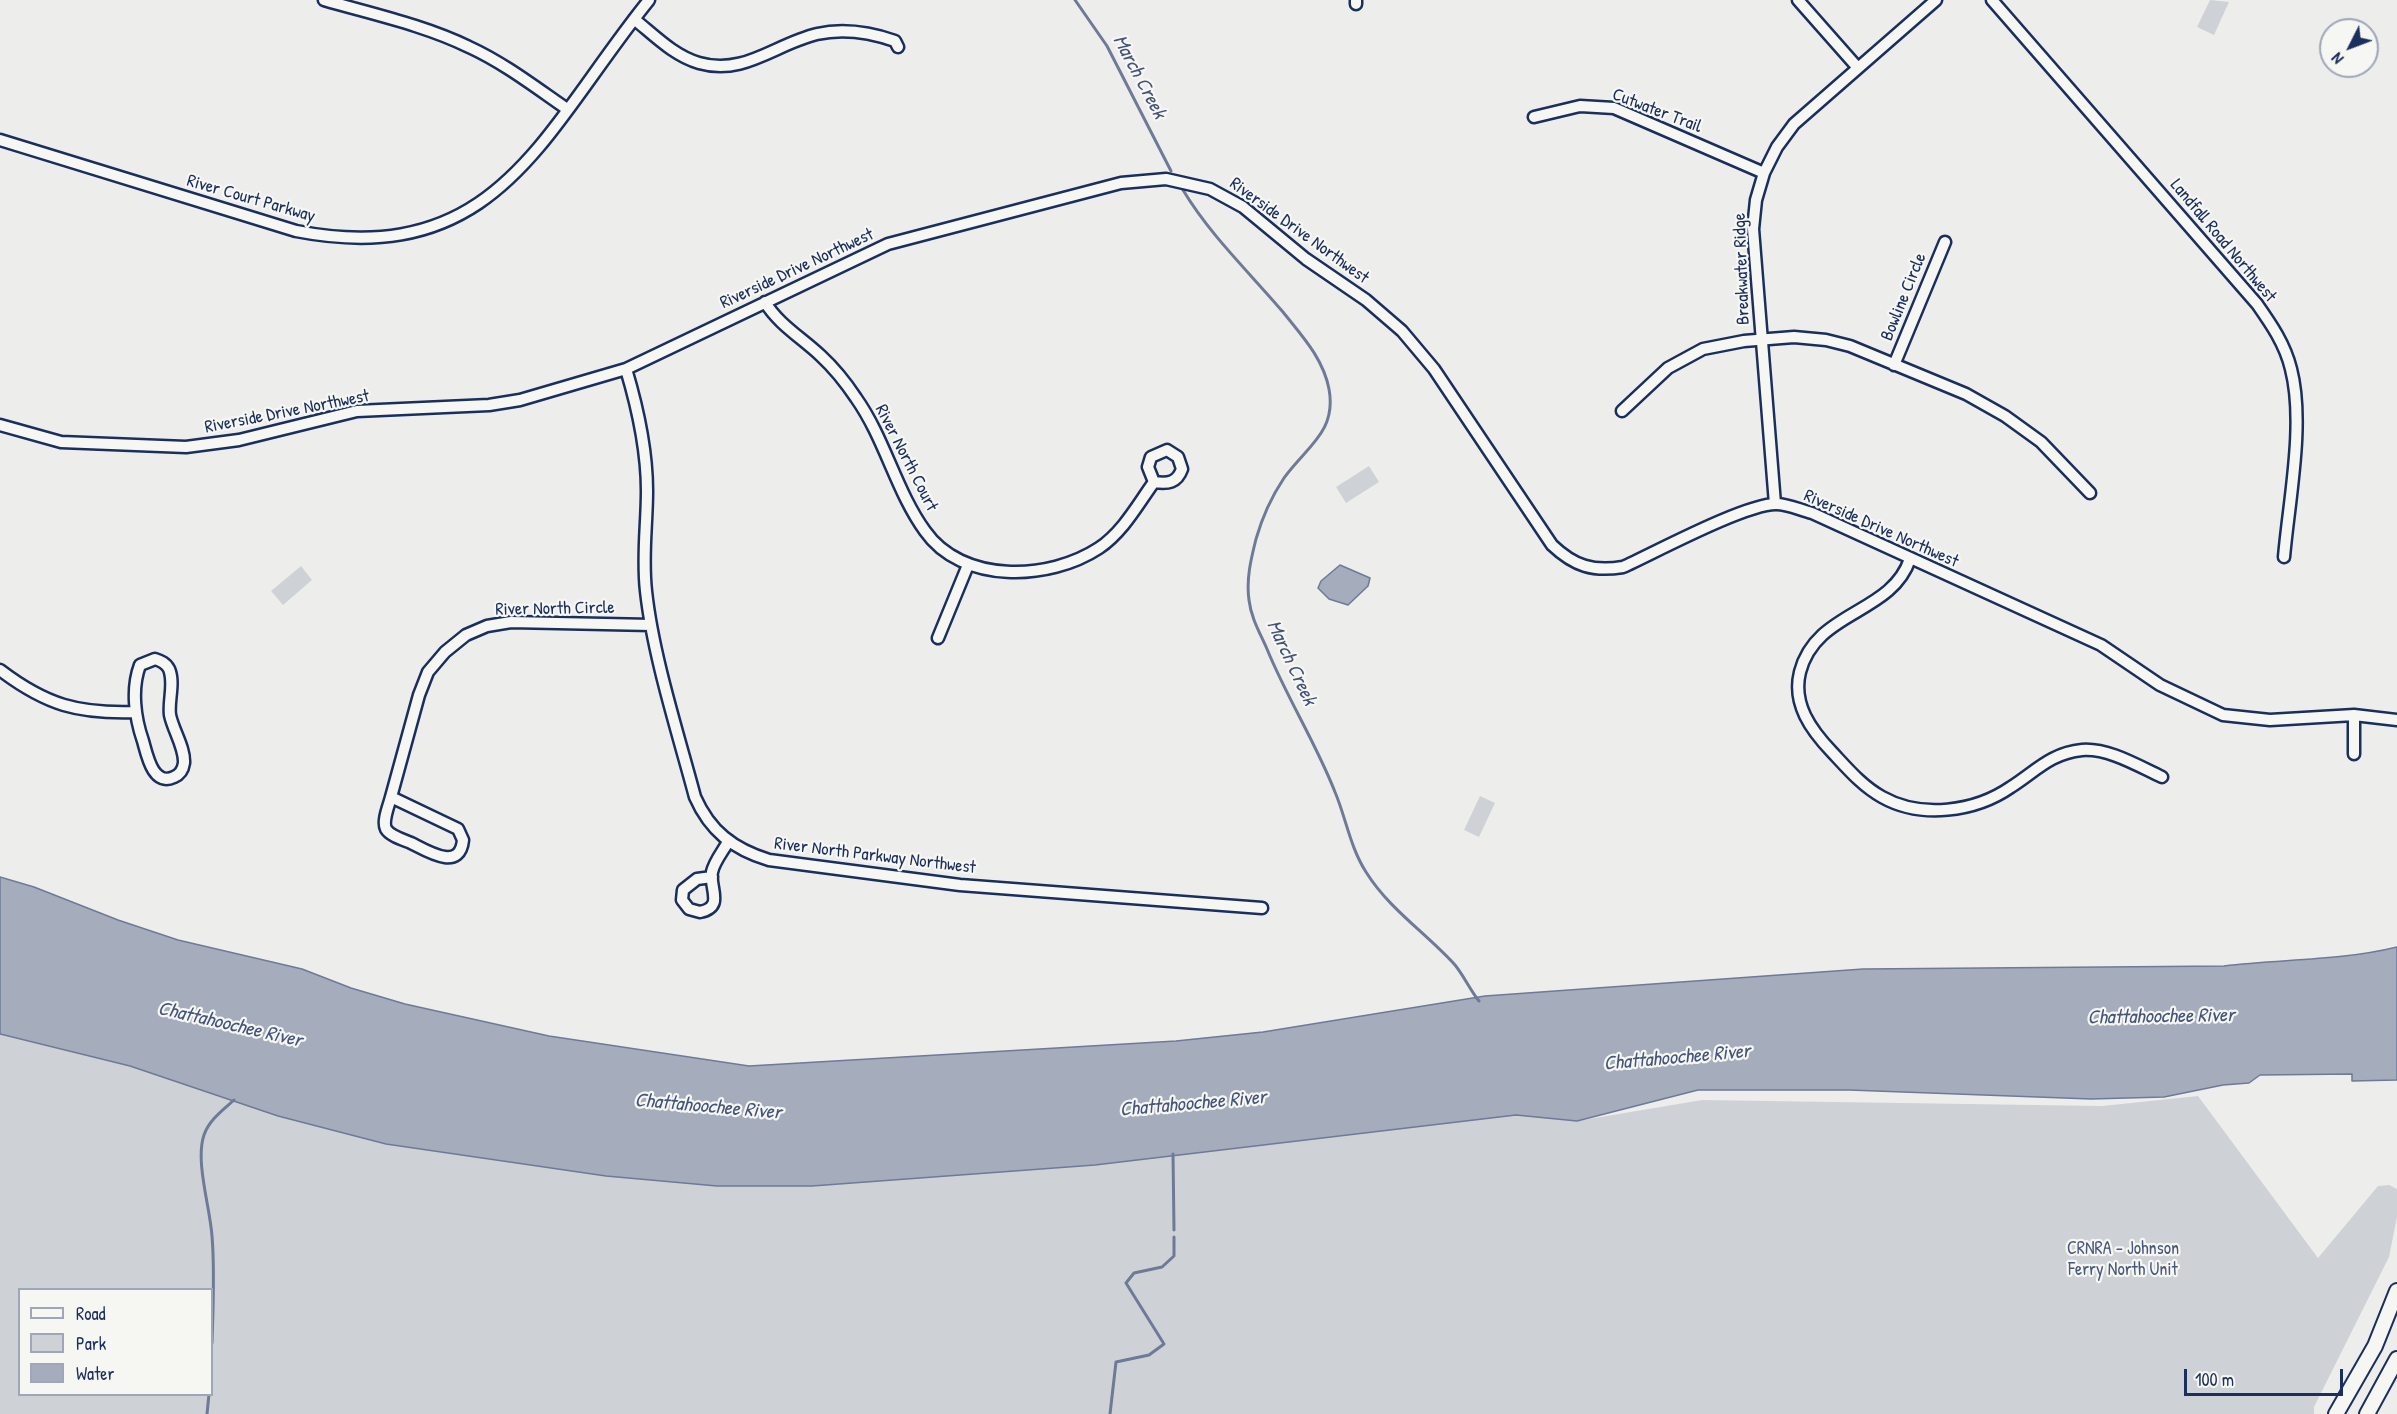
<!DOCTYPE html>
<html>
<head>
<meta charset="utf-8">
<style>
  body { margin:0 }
  #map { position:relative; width:2397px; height:1414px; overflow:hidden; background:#edeeec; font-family:"Patrick Hand",sans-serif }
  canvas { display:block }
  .legend { position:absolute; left:18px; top:1288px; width:195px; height:108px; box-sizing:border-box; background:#f6f6f2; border:2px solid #9ea6b7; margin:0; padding:8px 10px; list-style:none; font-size:18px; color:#1b2f5e }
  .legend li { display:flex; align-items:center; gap:12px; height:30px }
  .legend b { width:30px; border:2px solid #9ea6b7 }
  .north { position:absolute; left:2319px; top:18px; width:60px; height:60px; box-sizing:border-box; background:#f6f6f2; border:2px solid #9ea6b7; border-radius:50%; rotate:228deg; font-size:16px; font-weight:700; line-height:24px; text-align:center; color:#1b2f5e }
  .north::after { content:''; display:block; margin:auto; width:21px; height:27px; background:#1b2f5e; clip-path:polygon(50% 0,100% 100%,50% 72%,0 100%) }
  .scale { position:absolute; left:2184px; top:1369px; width:159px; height:27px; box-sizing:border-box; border:3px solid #1b2f5e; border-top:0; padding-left:8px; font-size:18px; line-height:21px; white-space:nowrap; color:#1b2f5e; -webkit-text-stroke:4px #f6f6f2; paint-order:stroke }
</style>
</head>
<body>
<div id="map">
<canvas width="2397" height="1414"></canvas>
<ul class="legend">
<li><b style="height:8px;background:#f6f6f2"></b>Road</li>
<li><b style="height:16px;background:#ced2d7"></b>Park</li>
<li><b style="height:16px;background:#a5acbc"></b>Water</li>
</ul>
<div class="north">N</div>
<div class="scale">100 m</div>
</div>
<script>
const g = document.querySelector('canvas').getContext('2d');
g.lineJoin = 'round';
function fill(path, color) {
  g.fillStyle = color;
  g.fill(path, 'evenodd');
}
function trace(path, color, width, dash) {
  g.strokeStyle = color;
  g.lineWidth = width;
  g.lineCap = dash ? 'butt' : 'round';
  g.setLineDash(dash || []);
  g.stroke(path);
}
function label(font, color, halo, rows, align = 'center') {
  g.font = font + ' "Patrick Hand",sans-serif';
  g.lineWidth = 4.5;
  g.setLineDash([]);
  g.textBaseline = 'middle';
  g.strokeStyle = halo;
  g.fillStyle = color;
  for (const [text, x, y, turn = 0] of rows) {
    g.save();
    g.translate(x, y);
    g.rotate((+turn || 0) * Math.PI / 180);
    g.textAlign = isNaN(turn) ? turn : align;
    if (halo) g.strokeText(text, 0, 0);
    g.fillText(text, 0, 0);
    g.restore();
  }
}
fill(new Path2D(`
  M 2210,0 L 2229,2 L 2214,35 L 2197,27 Z
  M 1369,466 L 1379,482 L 1346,503 L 1336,487 Z
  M 301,566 L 312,580 L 283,605 L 271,591 Z
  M 1480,796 L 1495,803 L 1479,837 L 1464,830 Z
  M 0,1034 L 130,1066 L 278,1115 L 386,1144 L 606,1176 L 717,1186 L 812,1186 L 1095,1165 L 1516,1115 L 1577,1121 L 1702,1100 L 2102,1106 L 2198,1096 L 2318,1258 L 2378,1186 L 2389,1185 L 2397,1189 L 2397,1217 L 2389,1257 L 2314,1407 L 2314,1414 L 0,1414 ZM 20,1290 L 212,1290 L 212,1394 L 20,1394 Z`), '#ced2d7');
const water = new Path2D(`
  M 1340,565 L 1370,578 L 1368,586 L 1348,605 L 1329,599 L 1318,588 L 1321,581 Z
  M 0,877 L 34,887 L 118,920 L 178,940 L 302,969 L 351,988 L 405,1004 L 549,1036 L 749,1066 L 1176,1041 L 1263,1032 L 1485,996 L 1863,969 L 2224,966 C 2282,959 2340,961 2397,947 L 2397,1080 L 2352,1081 L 2352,1074 L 2260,1075 L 2249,1083 L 2223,1085 L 2164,1097 L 2091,1099 L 1849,1090 L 1698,1090 L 1577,1121 L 1516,1115 L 1095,1165 L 812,1186 L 717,1186 L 606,1176 L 386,1144 L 278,1116 L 130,1066 L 0,1034 Z`);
fill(water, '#a5acbc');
trace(water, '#6e7a96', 1.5);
trace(new Path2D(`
  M 1075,0 L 1107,46 L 1171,171
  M 1183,190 C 1210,235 1249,272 1283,312 C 1302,336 1323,358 1329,389 C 1337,432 1306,447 1284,478 C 1272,496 1262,518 1256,539 C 1251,559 1246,579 1249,600 C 1251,618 1260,633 1267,649 C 1287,698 1316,743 1335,792 C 1346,818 1350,847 1366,872 C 1389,909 1426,933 1455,965 C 1464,976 1470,990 1479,1001
  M 1173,1154 L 1174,1230
  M 212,1343 C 213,1308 215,1271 212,1236 C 210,1207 195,1161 204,1135 C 209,1120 223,1110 234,1100
  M 207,1414 L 209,1394
  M 1110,1414 L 1116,1362 L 1149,1355 L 1164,1344 L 1126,1283 L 1134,1273 L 1162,1267 L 1174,1256 L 1174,1237`), '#6e7a96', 3);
const minor = new Path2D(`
  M 324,0 C 372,14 424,25 469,47 C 504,63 535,87 567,109
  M 1798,0 L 1858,68
  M 1992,0 L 2257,304 C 2271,324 2285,344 2291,369 C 2305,423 2289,500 2284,557
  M 1356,4 L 1356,0
  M 634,19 C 654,35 674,56 699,63 C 744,76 775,44 817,34 C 844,28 869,32 895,41 L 898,47
  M 1534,117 L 1580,106 L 1614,108 L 1764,173
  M 0,140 L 296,231 C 498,270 543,131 649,0
  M 765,302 C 778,324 802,338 821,356 C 834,368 846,383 856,398 C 885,439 896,491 925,531 C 962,584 1049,581 1099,548 C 1123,532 1138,504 1154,482 C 1168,484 1177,483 1182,469 L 1178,457 L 1167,450 L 1151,457 L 1148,467 L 1154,482
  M 1894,365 L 1945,242
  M 626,369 C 638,409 647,449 647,491 C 647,525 642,556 646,591 C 653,656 678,733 695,797 C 710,831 733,849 769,860 L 960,885 L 1262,908
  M 1622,411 L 1668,368 L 1703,349 L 1744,341 L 1794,337 L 1826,340 L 1850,346 L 1966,394 L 2005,416 L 2041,442 L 2090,493
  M 0,425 L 61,442 L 186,447 L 239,440 L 357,411 L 489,405 L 520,400 L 626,369 L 888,244 L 1121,183 L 1166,179 L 1210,189 L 1243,207 L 1306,259 L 1366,300 L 1402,331 L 1434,369 L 1552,545 C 1574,566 1593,572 1623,567 C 1656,552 1745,504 1776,504 C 1788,504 1800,510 1812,513 L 2101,645 L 2160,685 L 2223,715 L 2270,720 L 2354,715 L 2397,720
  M 1775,504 L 1753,229 L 1756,200 L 1764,173 L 1777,147 L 1794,124 L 1936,0
  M 1910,559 C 1891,615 1816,610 1800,672 C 1792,704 1811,730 1832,752 C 1847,768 1862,786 1882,797 C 1921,819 1975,812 2011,787 C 2036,771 2051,753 2082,750 C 2109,748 2138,766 2162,777
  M 938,638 L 968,565
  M 155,659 C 161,661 166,663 169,669 C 175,683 168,701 170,715 C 173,730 185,748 184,763 C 183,770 179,775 174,777 C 153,787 147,755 143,741 C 135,718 131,689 140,665 Z
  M 0,670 C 46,705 78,714 136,712
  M 2354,754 L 2354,715
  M 391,797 L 419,695 L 428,672 L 445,652 L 466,635 L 487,626 L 511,622 L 651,625
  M 391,797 L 458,829 L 463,840 C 460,872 427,851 411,843 C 404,840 390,836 386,829 C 382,821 389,805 391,797 Z
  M 712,877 L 697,879 L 683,890 L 682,900 L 689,909 L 700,912 C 725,907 709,888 712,872 C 714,862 723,851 728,842`);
const major = new Path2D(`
  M 2336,1414 L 2375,1346 L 2397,1291
  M 2367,1414 L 2397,1359`);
trace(minor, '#1b2f5e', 15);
trace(major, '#1b2f5e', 18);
trace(minor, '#f6f6f2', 10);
trace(major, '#f6f6f2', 14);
label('18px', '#1b2f5e', '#f6f6f2', [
  ["Cutwater Trail",1657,111,21],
  ["River Court Parkway",251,199,16],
  ["Riverside Drive Northwest",1299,231,36],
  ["Landfall Road Northwest",2223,241,50],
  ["Riverside Drive Northwest",797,269,-25],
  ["Breakwater Ridge",1742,269,-92],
  ["Bowline Circle",1904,297,-68],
  ["Riverside Drive Northwest",287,412,-11],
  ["River North Court",906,458,63],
  ["Riverside Drive Northwest",1881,529,24],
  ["River North Circle",555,609,-1],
  ["River North Parkway Northwest",875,856,7]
]);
label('18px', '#48587c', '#f6f6f2', [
  ["CRNRA - Johnson",2123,1249],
  ["Ferry North Unit",2123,1270]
]);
label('italic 20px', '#44547a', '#f6f6f2', [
  ["March Creek",1139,77,62],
  ["March Creek",1291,663,65],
  ["Chattahoochee River",2161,1017,-1],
  ["Chattahoochee River",230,1025,13],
  ["Chattahoochee River",1677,1058,-5],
  ["Chattahoochee River",1193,1104,-5],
  ["Chattahoochee River",708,1107,5]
]);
</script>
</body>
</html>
